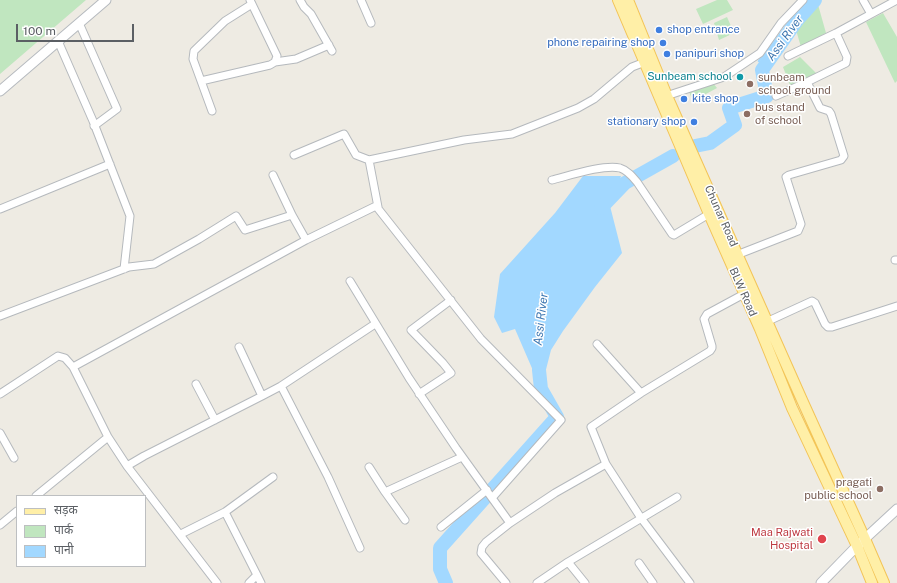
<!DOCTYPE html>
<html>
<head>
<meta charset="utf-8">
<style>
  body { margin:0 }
  #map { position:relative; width:897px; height:583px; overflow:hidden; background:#eeebe3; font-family:"Public Sans","Noto Sans Devanagari",sans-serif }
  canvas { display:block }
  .legend { position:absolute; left:16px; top:495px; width:130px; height:72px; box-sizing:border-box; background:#fff; border:1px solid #bdbfc1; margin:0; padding:5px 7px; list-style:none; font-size:12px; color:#5b5f64 }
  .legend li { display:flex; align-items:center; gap:8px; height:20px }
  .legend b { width:20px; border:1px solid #bdbfc1 }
  .scale { position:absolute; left:16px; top:24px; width:118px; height:18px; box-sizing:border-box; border:2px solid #5b5f64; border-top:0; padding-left:5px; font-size:12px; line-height:14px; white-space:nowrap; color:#5b5f64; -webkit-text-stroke:3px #fff; paint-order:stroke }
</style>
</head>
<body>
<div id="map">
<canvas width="897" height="583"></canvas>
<ul class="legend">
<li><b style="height:5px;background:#ffefa7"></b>सड़क</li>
<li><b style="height:11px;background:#c0e6bf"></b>पार्क</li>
<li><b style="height:11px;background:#a2d8ff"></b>पानी</li>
</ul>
<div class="scale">100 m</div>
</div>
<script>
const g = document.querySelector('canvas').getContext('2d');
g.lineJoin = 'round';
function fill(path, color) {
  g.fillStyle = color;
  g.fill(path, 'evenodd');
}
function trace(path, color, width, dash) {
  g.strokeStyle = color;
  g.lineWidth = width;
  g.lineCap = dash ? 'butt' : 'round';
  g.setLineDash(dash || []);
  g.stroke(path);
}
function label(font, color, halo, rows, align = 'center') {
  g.font = font + ' "Public Sans",sans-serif';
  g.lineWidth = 3;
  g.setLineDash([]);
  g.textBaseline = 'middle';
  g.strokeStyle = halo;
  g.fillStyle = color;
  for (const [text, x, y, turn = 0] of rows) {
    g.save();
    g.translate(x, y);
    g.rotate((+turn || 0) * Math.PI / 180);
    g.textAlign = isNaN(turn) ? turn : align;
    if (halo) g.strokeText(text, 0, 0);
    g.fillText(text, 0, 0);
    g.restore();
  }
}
fill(new Path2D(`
  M 0,0 L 86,0 L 0,74 Z
  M 717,0 L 727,0 L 733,10 L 703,24 L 696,9 Z
  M 817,1 L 826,33 L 801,47 L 796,30 Z
  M 883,13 L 897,37 L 897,81 L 895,83 L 866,22 Z
  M 727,17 L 734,33 L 719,40 L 714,23 Z
  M 800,57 L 818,75 L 791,88 L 783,67 Z
  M 713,83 L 717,88 L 693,101 L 689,92 Z`), '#c0e6bf');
fill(new Path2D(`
  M 583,176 L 621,176 L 610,206 L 622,253 L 595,287 L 563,331 L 551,350 L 541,389 L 515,329 L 502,333 L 494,317 L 500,274 L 555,213 Z`), '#a2d8ff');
trace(new Path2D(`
  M 759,61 L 809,0`), '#a2d8ff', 2.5);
trace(new Path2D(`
  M 695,146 L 710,143 L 735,125 L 729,108 L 767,96 L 762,70 L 798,19 L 815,0
  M 601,208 L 625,183 L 673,156
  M 446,583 L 440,569 L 440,548 L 557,417 L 541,389 L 539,370`), '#a2d8ff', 14);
const street = new Path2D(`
  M 250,0 L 277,56 L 275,62
  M 300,0 L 304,7 L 311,14 L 332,51
  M 361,0 L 371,23
  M 863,0 L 871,14
  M 79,23 L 117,109 L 94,126
  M 58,41 L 93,121 L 130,216 L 124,269
  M 788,56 L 836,33
  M 201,81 L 270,65 L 275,62 L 296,59 L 329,45
  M 776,96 L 807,82
  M 663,97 L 724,77 L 760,53 L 781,23 L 803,0
  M 212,111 L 193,59 L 194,51 L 225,21 L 252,4
  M 294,155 L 344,134 L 356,155 L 369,160
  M 273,175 L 292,215 L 306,240
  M 552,180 C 568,176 604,164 620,168 C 627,170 632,176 637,182 L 672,234 L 674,235 L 709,214
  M 378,207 L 369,160 L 464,140 L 512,134 L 578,108 L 594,99 L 632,67 L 645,62
  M 0,209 L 110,164
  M 734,256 L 798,231 L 801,224 L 786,177 L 789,175 L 841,160 L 844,156 L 831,114 L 829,111 L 820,108 L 807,82 L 846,63 L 847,57 L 836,33 L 897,0
  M 895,260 L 897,260
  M 350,281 L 409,378 L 456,448 L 510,523
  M 0,316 L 129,267 L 154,264 L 199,239 L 236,216 L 245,230 L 292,215
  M 764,323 L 812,301 L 815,303 L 825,324 L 828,327 L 832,327 L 897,306
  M 597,344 L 641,393
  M 73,367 L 108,437
  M 196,384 L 215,420
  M 281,386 L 375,324
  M 0,394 L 58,356 L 65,358 L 73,367 L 306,240 L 376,206 L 481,339 L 561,420 L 492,498
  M 419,394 L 451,373 L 443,363 L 411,330 L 451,300
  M 262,396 L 281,386 L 328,477 L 360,548
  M 0,433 L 14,458
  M 127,466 L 144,456 L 262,396 L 239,347
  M 369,467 L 385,492 L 462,457
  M 385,492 L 405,520
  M 36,496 L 108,437 L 127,466 L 217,583
  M 225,512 L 257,575
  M 0,525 L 17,511
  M 441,527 L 487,490
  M 181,534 L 225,512 L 273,477
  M 568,562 L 585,583
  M 639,563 L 653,583
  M 249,583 L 257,575 L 261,583
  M 506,583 L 481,553 L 482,547 L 486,542 L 510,523 L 555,493 L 606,464
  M 537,583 L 568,562 L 677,497
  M 690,583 L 641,518 L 606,464 L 591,427 L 641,393 L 710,351 L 712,348 L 712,346 L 704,319 L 707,314 L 744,294`);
const secondary = new Path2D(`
  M 0,91 L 106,0
  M 821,583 L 857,546 L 897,509`);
const primary = new Path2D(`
  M 618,0 L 709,214 L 760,329 L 792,408 L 857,546 L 872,583
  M 628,0 L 667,96 L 802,400 L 865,539 L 884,583`);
trace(street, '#b5b9bd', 9);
trace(secondary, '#b6babf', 11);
trace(primary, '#f3c457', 12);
trace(street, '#fff', 7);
trace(secondary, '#fff', 9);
trace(primary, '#ffefa7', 10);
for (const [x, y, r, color] of [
  [659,30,4,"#3f7fe0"],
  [663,43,4,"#3f7fe0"],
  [667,54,4,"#3f7fe0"],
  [740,77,4,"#0f9aa8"],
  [750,84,4,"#8d6e63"],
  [684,99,4,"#3f7fe0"],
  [747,114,4,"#8d6e63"],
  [694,122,4,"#3f7fe0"],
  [880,489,4,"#8d6e63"],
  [822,539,5,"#e0444e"]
]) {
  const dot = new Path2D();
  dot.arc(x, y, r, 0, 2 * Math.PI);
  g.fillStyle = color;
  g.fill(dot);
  trace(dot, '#fff', 1.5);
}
label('11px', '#366cbe', '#fff', [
  ["shop entrance",667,30],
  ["phone repairing shop",655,43,"right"],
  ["panipuri shop",675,54],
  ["kite shop",692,99],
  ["stationary shop",686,122,"right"]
], 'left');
label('11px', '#0d838f', '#fff', [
  ["Sunbeam school",732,77]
], 'right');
label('11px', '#785e54', '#fff', [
  ["sunbeam",758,78],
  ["school ground",758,91],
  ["bus stand",755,108],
  ["of school",755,121],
  ["pragati",872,483,"right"],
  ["public school",872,496,"right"]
], 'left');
label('11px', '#5b5f64', '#fff', [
  ["Chunar Road",721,216,66],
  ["BLW Road",743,292,66]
]);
label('11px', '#be3a42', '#fff', [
  ["Maa Rajwati",813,533],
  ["Hospital",813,546]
], 'right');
label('italic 12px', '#3e78b2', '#fff', [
  ["Assi River",785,38,-54],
  ["Assi River",541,319,-83]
]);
</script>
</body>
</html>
